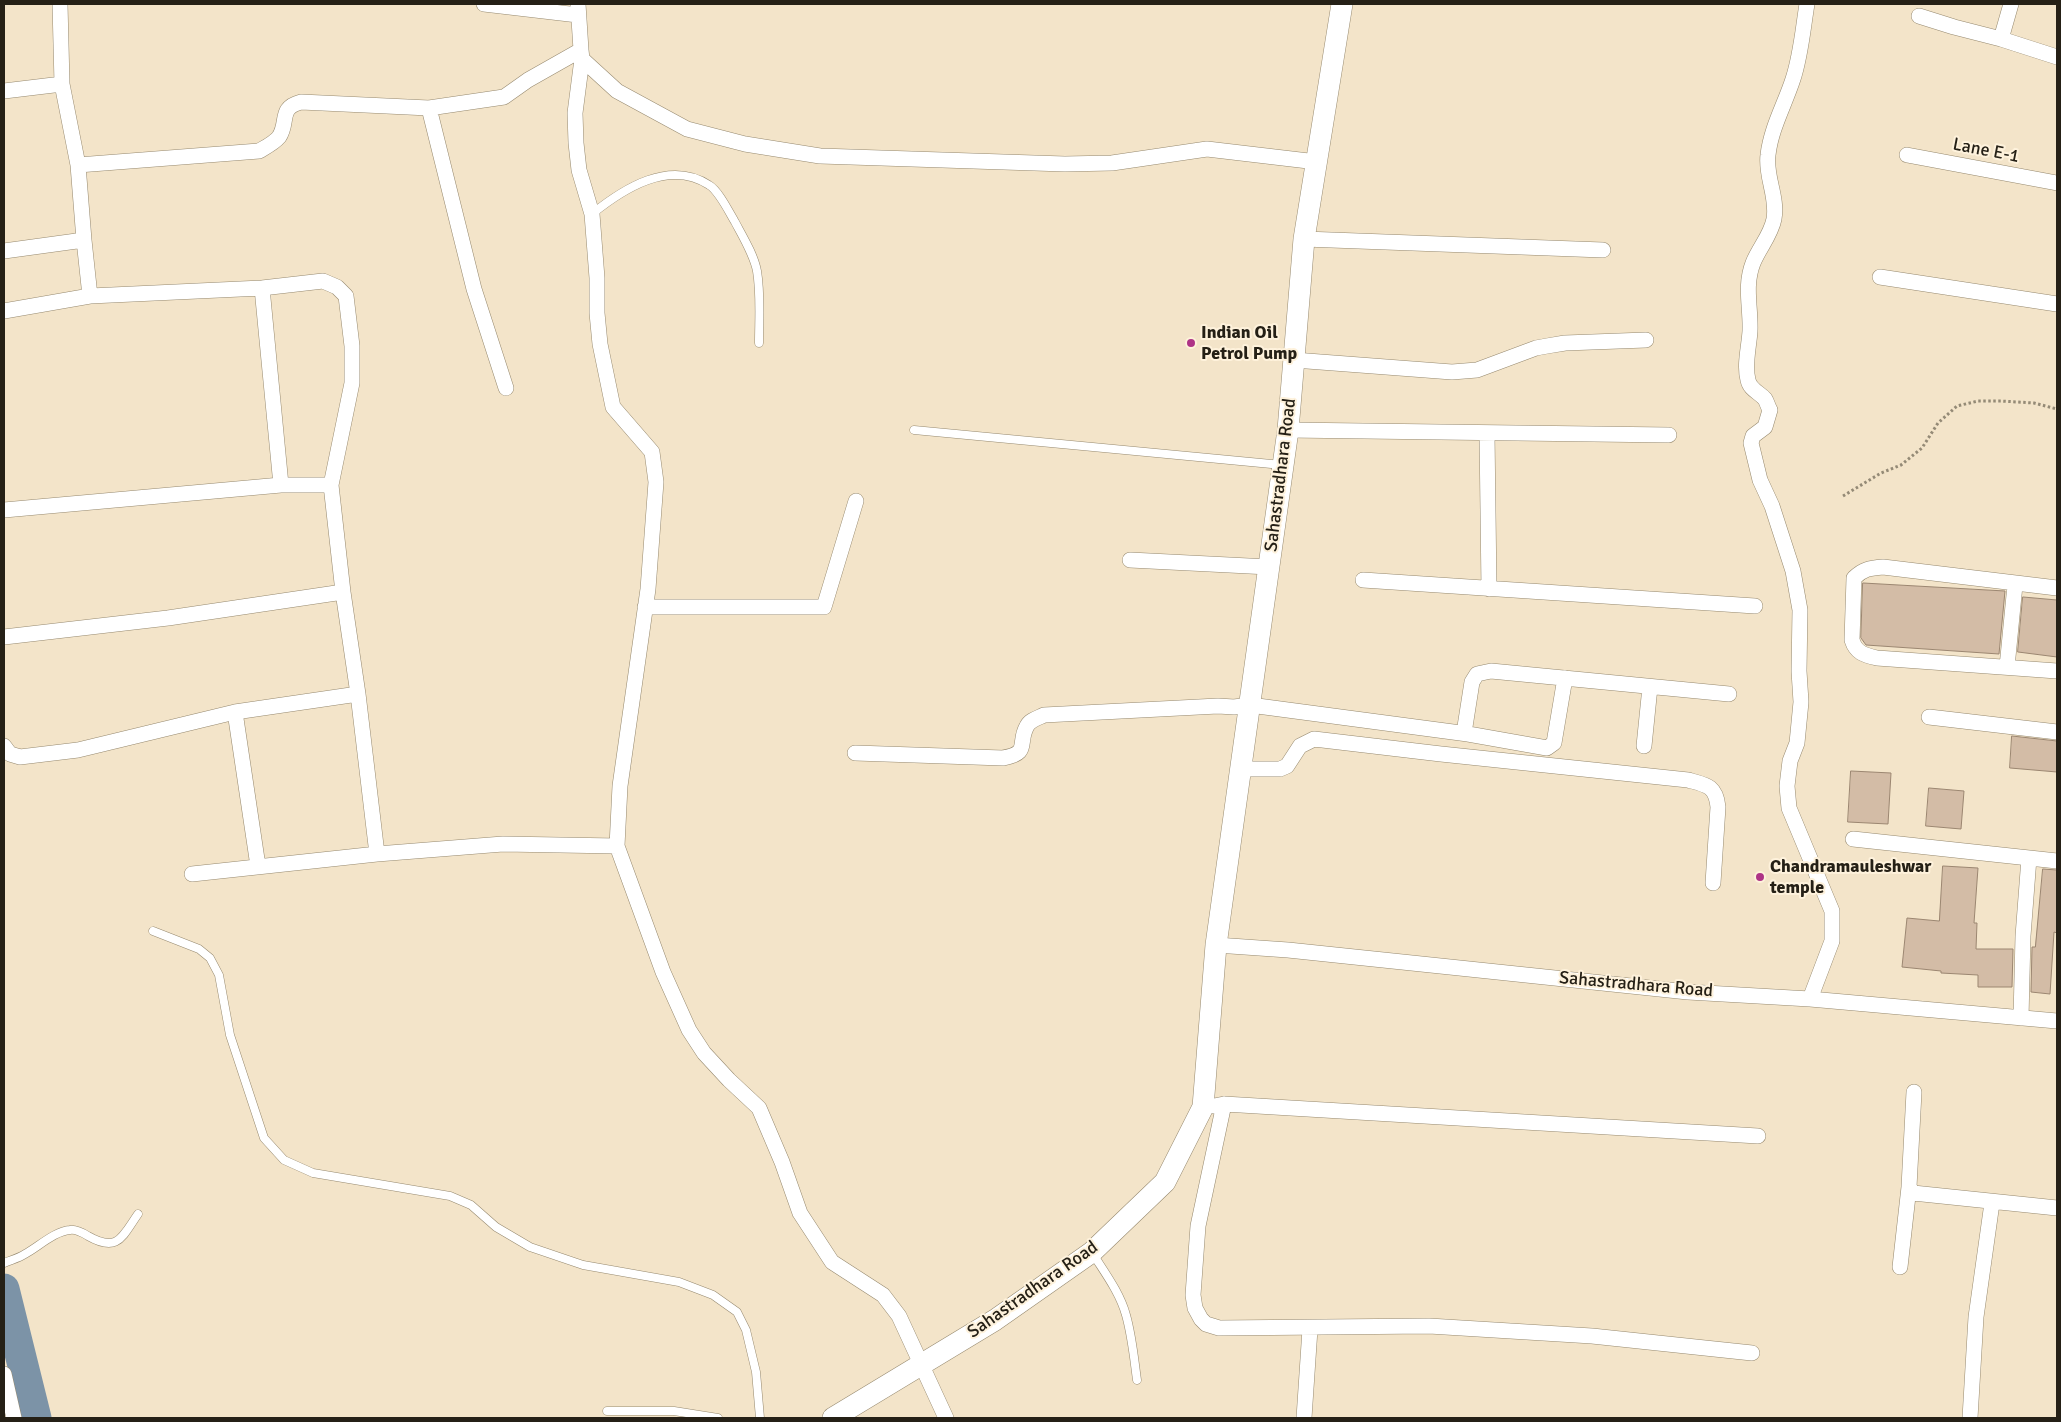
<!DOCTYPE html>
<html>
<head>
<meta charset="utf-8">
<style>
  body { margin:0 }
  #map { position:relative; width:2061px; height:1422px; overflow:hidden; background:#f3e4c9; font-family:Signika,sans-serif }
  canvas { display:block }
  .frame { position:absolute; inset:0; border:5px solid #252016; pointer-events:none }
</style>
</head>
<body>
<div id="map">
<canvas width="2061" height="1422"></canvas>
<div class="frame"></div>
</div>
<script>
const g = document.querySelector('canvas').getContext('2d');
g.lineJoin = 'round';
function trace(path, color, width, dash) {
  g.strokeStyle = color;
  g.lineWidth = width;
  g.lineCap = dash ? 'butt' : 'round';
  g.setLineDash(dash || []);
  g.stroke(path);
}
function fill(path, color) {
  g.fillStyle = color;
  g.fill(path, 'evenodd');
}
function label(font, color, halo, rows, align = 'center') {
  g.font = font + ' Signika,sans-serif';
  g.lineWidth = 4;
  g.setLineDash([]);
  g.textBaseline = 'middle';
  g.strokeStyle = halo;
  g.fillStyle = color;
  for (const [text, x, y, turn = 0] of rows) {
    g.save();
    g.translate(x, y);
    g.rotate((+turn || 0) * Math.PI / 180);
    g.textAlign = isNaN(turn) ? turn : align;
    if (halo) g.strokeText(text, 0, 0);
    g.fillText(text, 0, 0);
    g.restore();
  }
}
trace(new Path2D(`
  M 4,1289 L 36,1418`), '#7c93a7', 31);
const building = new Path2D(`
  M 1863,583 L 2005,591 L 1999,654 L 1866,645 L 1861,638 Z
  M 2023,597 L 2057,600 L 2057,657 L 2018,652 Z
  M 2012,736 L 2057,741 L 2057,772 L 2010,768 Z
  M 1851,771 L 1891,773 L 1888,824 L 1848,822 Z
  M 1929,788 L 1964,791 L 1961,829 L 1926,826 Z
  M 1943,866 L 1978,868 L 1974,923 L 1977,923 L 1976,949 L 2013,949 L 2012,987 L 1978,987 L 1978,975 L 1941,973 L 1941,971 L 1902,967 L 1907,918 L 1939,921 Z
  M 2043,869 L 2057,870 L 2057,933 L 2054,932 L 2050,994 L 2031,992 L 2032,947 L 2035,947 Z`);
fill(building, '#d3bca6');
trace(building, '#9b8671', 1);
const service = new Path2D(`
  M 592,214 C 623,189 669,159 709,185 C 719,191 729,212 735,222 C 743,237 754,255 757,271 C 761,295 759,319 759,343
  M 914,430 L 1282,465
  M 153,931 L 199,949 L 210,958 L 219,975 L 230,1035 L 264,1138 L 284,1160 L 313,1173 L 450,1196 L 471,1205 L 496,1227 L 530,1247 L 583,1265 L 679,1282 L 713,1295 L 737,1312 L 746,1330 L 756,1372 L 760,1418
  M 1093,1254 C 1105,1273 1120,1293 1126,1315 C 1132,1336 1134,1358 1137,1380
  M 4,1263 C 11,1260 19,1258 25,1254 C 38,1247 55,1231 70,1230 C 76,1229 83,1233 88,1236 C 118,1253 122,1237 138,1214
  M 607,1411 L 674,1411 L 718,1418`);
const minor = new Path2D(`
  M 60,4 L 62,84
  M 484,4 L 578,15
  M 578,4 L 581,50
  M 1807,4 C 1803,28 1801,55 1793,79 C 1785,104 1771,128 1768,155 C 1765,176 1778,197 1774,219 C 1771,235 1759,248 1753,263 C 1744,286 1751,308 1750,331 C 1749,347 1744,365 1748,380 C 1750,390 1759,392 1765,399 C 1767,402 1768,407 1770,410 L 1765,427 L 1753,436 L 1751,443 L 1760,480 L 1772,506 L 1793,571 L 1800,610 L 1799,671 L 1801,702 L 1797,743 L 1790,761 L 1787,786 L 1789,808 L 1832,911 L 1832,941 L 1810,999
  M 1919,16 L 1954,27 L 2001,39 L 2057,57
  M 2001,39 L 2011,4
  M 582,59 L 575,113 L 576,143 L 579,170 L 592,214 L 597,278 L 597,313 L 600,344 L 613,407 L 652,452 L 656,482 L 648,589 L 620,786 L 617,846 L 663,972 L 689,1030 L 704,1053 L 729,1080 L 759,1108 L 782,1162 L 800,1213 L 832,1262 L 883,1295 L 899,1316 L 946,1418
  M 4,91 L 62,84 L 78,165
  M 429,108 L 474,289 L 506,388
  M 1907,155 L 2057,183
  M 1304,239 L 1603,250
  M 4,251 L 84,240 L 78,165 L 259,151 C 266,147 274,143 279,137 C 289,122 278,108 301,102 L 429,108 L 504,97 L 528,80 L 581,50 L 582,59 L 617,91 L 687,129 L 745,144 L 820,156 L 1065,164 L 1112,163 L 1207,149 L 1317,162
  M 1880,277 L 2057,304
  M 262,288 L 281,485
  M 90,296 L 262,288 L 323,281 L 337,287 L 346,296 L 352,346 L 352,383 L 331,485 L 343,592 L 358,694 L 377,854 L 503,844 L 617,846
  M 4,311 L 90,296 L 84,240
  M 1294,360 L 1452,372 L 1477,370 L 1536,348 L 1547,346 L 1565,343 L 1646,340
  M 1288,430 L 1669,435
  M 1487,434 L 1489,589
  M 4,510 L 281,485 L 331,485
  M 1130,560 L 1269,567
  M 1363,580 L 1755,606
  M 2057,588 L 1883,567 C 1870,568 1863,569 1854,578 L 1852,640 C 1856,653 1864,655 1877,658 L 2057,671
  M 645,607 L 824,607 L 856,501
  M 4,637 L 168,618 L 343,592
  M 2007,667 L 2015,585
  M 235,712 L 258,866
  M 1929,717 L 2057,732
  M 1464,733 L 1472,682 L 1477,674 L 1491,671 L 1729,694
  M 4,746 L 10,754 L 20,757 L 78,750 L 235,712 L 358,694
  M 1644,746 L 1650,687
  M 855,753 L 1003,758 C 1031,753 1017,743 1027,726 C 1030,720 1038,718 1044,715 L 1218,706 L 1234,707 L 1250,705 L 1468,734 L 1547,748 L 1554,743 L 1565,678
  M 1241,769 L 1280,769 L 1287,766 L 1300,746 L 1314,739 L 1441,754 L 1688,780 C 1707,785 1716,786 1718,807 L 1713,883
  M 1853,839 L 2057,861
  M 192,874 L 377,854
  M 1216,945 L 1288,950 L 1688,992 L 1810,999 L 2057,1021
  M 2021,1018 L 2023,936 L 2029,858
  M 1914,1092 L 1909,1187 L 1913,1193 L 2057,1208
  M 1224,1104 L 1198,1226 L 1193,1295 L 1195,1308 L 1201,1319 L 1206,1324 L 1219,1328 L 1429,1326 L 1592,1336 L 1752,1353
  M 1214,1106 L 1224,1104 L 1758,1136
  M 1900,1267 L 1909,1187
  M 4,1374 L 14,1418
  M 1304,1418 L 1310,1329
  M 1970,1418 L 1976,1317 L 1992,1203`);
const secondary = new Path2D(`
  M 833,1418 L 995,1320 L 1092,1252 L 1165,1182 L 1203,1107 L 1216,945 L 1288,430 L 1304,239 L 1342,4`);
trace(service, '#96896f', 9);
trace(minor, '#96896f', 16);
trace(secondary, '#96896f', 22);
trace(new Path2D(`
  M 1843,496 L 1881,473 L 1901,465 L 1922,448 L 1938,423 L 1957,406 L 1978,401 L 2001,401 L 2034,403 L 2057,409`), '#948a76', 3, [2.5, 2.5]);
trace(service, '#fff', 8);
trace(minor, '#fff', 15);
trace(secondary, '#fff', 21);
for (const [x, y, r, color] of [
  [1191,343,5,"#ae3386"],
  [1760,877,5,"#ae3386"]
]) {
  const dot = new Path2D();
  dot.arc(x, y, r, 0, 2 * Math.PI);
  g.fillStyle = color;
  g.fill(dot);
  trace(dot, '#fef2dc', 2);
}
label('18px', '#252016', '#fef2dc', [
  ["Lane E-1",1986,151,11],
  ["Sahastradhara Road",1281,475,-83],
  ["Sahastradhara Road",1636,985,5],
  ["Sahastradhara Road",1033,1290,-35]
]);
label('bold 18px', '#252016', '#fef2dc', [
  ["Indian Oil",1201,333],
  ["Petrol Pump",1201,354],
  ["Chandramauleshwar",1770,867],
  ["temple",1770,888]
], 'left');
</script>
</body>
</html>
